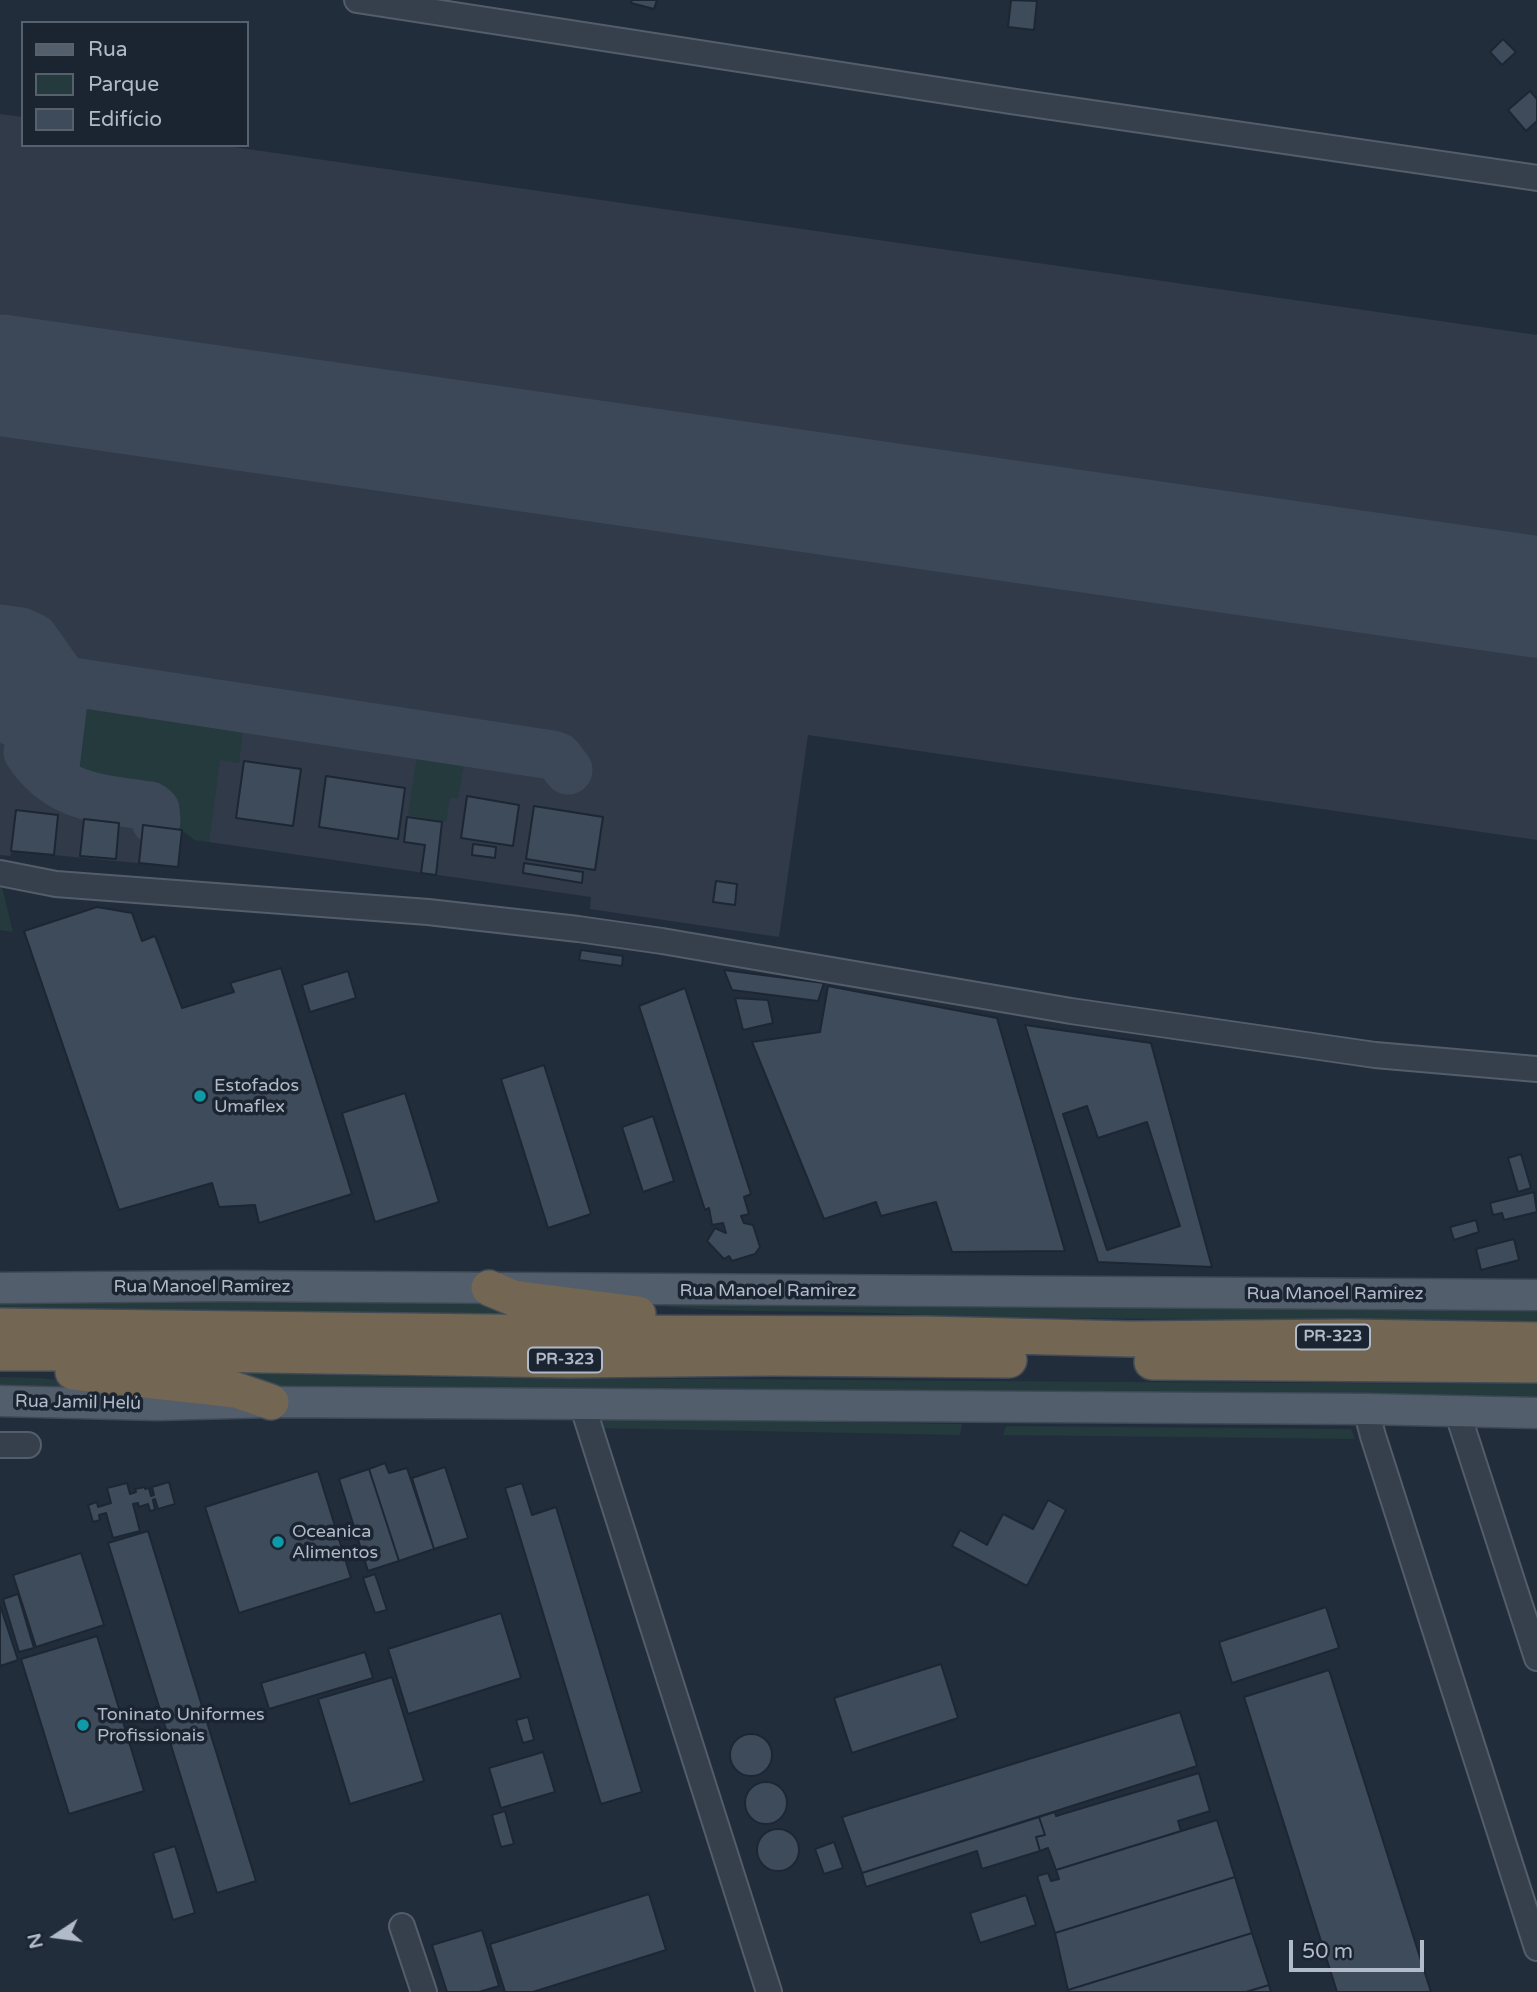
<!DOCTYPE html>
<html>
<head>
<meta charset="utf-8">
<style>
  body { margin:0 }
  #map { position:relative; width:1537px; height:1992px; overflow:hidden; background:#222d3c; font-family:"Varela Round",sans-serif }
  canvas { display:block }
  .legend { position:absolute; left:21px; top:21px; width:228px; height:126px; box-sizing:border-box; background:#1b2431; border:2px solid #57606d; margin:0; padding:9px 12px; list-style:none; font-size:21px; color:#b1bac8 }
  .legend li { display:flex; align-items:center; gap:14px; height:35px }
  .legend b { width:35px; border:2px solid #57606d }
  .north { position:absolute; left:21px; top:1901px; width:70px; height:70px; -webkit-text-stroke:5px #1b2431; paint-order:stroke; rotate:257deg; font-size:19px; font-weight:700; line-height:28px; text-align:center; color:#b1bac8 }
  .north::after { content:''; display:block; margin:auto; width:24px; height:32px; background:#b1bac8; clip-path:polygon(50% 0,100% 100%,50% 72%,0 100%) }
  .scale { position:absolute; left:1289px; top:1940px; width:135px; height:32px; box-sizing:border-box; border:4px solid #b1bac8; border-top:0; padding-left:9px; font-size:21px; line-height:24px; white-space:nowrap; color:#b1bac8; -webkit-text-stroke:5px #1b2431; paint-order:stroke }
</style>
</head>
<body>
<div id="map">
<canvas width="1537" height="1992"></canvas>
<ul class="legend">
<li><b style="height:9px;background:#535e6d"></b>Rua</li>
<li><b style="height:19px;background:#243a3d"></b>Parque</li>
<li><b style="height:19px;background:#3e4b5b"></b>Edifício</li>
</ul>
<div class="north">N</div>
<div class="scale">50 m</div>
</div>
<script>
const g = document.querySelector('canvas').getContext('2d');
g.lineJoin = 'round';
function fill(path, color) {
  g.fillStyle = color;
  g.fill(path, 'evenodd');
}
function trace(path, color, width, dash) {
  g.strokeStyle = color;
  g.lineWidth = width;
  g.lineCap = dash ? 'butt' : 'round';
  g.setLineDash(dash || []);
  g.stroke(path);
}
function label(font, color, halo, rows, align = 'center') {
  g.font = font + ' "Varela Round",sans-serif';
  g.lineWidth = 7;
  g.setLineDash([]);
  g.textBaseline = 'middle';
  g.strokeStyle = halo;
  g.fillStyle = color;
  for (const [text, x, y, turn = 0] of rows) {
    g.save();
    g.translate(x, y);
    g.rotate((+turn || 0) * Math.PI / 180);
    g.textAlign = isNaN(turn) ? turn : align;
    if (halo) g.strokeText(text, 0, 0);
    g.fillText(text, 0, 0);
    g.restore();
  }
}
fill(new Path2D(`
  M 0,114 L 23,117 L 23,145 L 220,145 L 1537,335 L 1537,840 L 808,735 L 779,937 L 590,909 L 591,897 L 195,840 L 182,830 L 178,867 L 12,851 L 10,856 L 0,855 Z`), '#303a49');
fill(new Path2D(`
  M 76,701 L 244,725 L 239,763 L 220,760 L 209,842 L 195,840 L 175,826 L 178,798 L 103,788 L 71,780 L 66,761 Z
  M 418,750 L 465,758 L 458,798 L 450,798 L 446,822 L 408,815 Z
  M 0,887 L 2,887 L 13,932 L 0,930 Z
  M 0,1296 L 456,1299 L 581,1317 L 581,1320 L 334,1312 L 0,1311 Z
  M 616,1301 L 1537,1306 L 1537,1322 L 943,1317 C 834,1307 724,1317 616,1301 Z
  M 188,1368 C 370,1380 554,1378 737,1379 C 1004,1381 1270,1384 1537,1383 L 1537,1400 L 281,1388 Z
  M 0,1377 L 40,1378 L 144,1389 L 0,1392 Z
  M 594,1419 L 962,1424 L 960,1435 L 595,1428 Z
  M 1006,1426 L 1351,1429 L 1355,1439 L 1003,1435 Z`), '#243a3d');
trace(new Path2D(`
  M 0,629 L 21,632 L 34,638 L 60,675 L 64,693 L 55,767
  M 0,671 L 552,755 L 558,757 L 568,770
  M 14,689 C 0,710 5,728 32,723
  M 28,752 C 59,799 99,798 150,806 L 155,810 L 156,821`), '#3c4858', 49);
trace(new Path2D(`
  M 0,375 L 1537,597`), '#3c4858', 121);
const building = new Path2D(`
  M 632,0 L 657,0 L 654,9 L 631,3 Z
  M 1011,0 L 1037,1 L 1034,30 L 1008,27 Z
  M 1503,39 L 1516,52 L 1502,65 L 1490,52 Z
  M 1530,91 L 1537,99 L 1537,121 L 1526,131 L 1508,110 Z
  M 244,761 L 301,769 L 293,826 L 236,818 Z
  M 326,776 L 405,788 L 398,839 L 319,827 Z
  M 467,796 L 519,805 L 513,846 L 461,838 Z
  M 534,806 L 603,817 L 595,870 L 526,859 Z
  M 16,810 L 58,815 L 54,855 L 11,851 Z
  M 407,817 L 442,822 L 436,875 L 421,873 L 425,845 L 404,842 Z
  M 84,819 L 119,823 L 116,859 L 80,856 Z
  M 143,825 L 182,830 L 178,867 L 139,863 Z
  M 473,844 L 496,847 L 495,858 L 472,855 Z
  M 524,863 L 583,872 L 582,883 L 523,873 Z
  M 716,881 L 737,884 L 735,905 L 713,902 Z
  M 97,907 L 132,913 L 142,941 L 155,936 L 182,1008 L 234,992 L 230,983 L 281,968 L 352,1194 L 259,1223 L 255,1205 L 219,1207 L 212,1183 L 119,1210 L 24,931 Z
  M 581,950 L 623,956 L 622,966 L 579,960 Z
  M 724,970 L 824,983 L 818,1001 L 732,990 Z
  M 348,971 L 356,998 L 310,1012 L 302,985 Z
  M 828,986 L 997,1018 L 1065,1251 L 952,1252 L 936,1202 L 881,1216 L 876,1202 L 824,1219 L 752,1042 L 820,1032 Z
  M 685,988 L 751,1194 L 744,1197 L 749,1214 L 741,1216 L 744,1223 L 753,1225 L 760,1247 L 755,1254 L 732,1261 L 729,1256 L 724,1259 L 707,1241 L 715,1228 L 726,1233 L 723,1223 L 712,1225 L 709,1208 L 705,1210 L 639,1006 Z
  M 735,998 L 768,1000 L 773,1023 L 743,1030 Z
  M 1025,1025 L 1151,1043 L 1212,1267 L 1098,1262 Z
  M 544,1065 L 591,1214 L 548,1228 L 501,1079 Z
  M 405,1093 L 439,1202 L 375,1222 L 342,1113 Z
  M 1087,1106 L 1098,1138 L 1147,1122 L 1180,1226 L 1107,1250 L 1063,1114 Z
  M 653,1116 L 674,1181 L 643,1192 L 622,1127 Z
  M 1521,1154 L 1531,1188 L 1518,1192 L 1508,1158 Z
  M 1534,1192 L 1537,1212 L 1504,1220 L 1502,1213 L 1493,1215 L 1490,1203 Z
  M 1476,1220 L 1479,1232 L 1454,1240 L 1450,1227 Z
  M 1514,1239 L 1519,1260 L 1481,1270 L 1476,1249 Z
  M 385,1463 L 389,1473 L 407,1468 L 434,1549 L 399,1561 L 369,1469 Z
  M 445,1467 L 468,1538 L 434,1549 L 412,1478 Z
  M 369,1469 L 399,1561 L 368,1571 L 339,1479 Z
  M 318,1471 L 351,1578 L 239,1613 L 205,1507 Z
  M 169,1482 L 175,1504 L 158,1509 L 155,1499 L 153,1500 L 155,1510 L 150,1511 L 148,1504 L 139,1507 L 138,1503 L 133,1504 L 140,1531 L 113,1538 L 106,1513 L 99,1515 L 100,1520 L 93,1522 L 88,1505 L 97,1502 L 98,1507 L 111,1503 L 107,1488 L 127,1483 L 130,1494 L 136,1492 L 135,1489 L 145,1487 L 145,1489 L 149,1488 L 151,1496 L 154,1495 L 152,1487 Z
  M 522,1483 L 532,1515 L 556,1507 L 642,1792 L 601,1804 L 505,1488 Z
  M 1048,1500 L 1066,1510 L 1027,1586 L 952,1546 L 960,1530 L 987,1545 L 1003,1514 L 1033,1529 Z
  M 148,1531 L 256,1881 L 217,1893 L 108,1543 Z
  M 81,1553 L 104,1625 L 36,1647 L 13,1575 Z
  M 375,1574 L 387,1610 L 375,1613 L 363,1578 Z
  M 18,1594 L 34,1648 L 19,1652 L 3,1599 Z
  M 0,1605 L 18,1660 L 0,1666 Z
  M 1326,1607 L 1339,1648 L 1232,1683 L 1219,1642 Z
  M 501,1613 L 521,1678 L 408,1714 L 388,1649 Z
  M 97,1636 L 144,1791 L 69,1814 L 21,1659 Z
  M 365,1652 L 373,1678 L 269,1709 L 261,1683 Z
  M 941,1664 L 958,1718 L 852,1753 L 834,1698 Z
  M 1329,1670 L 1431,1992 L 1337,1992 L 1244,1697 Z
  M 392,1677 L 424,1781 L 350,1804 L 318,1699 Z
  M 1180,1712 L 1197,1766 L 862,1873 L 842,1817 Z
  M 528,1717 L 534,1740 L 523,1743 L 516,1720 Z
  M730 1755a21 21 0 1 1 42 0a21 21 0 1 1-42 0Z
  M 543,1752 L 555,1792 L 501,1808 L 489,1768 Z
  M 1199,1773 L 1210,1811 L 1178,1821 L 1181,1831 L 1056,1870 L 1048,1848 L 1040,1851 L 1036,1837 L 1045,1835 L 1039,1817 L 1055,1812 L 1056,1816 Z
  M745 1803a21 21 0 1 1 42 0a21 21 0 1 1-42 0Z
  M 505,1811 L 514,1844 L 501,1847 L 492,1815 Z
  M 1039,1817 L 1045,1835 L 1036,1837 L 1040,1851 L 982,1869 L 977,1851 L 866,1887 L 862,1873 Z
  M 1217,1820 L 1235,1877 L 1055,1933 L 1037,1876 L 1048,1873 L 1051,1881 L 1059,1879 L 1056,1870 Z
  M757 1850a21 21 0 1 1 42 0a21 21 0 1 1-42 0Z
  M 834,1842 L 843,1868 L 824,1874 L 815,1849 Z
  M 175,1846 L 195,1913 L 173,1920 L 153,1853 Z
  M 1235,1877 L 1252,1933 L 1068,1990 L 1055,1933 Z
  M 649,1894 L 666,1950 L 533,1992 L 505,1992 L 490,1944 Z
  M 1026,1895 L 1036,1925 L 980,1943 L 970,1913 Z
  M 482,1930 L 499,1986 L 479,1992 L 447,1992 L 432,1945 Z
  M 1252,1933 L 1269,1985 L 1246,1992 L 1069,1992 L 1068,1990 Z
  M 1269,1985 L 1271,1992 L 1246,1992 Z`);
fill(building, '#3e4b5b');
trace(building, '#1d2633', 2);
const minor = new Path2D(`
  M 357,0 L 1010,101 L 1537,178
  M 0,873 L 56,884 L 428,912 L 578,929 L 662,941 L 1071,1011 L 1375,1055 L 1537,1069
  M 582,1404 L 769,1992
  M 1366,1409 L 1373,1436 L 1537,1948
  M 1457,1411 L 1537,1658
  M 0,1445 L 28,1445
  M 402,1926 L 424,1992`);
const major = new Path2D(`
  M 0,1288 L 225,1286 L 1537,1295
  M 0,1401 L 157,1405 L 271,1402 L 1366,1409 L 1537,1413`);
const highway = new Path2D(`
  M 489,1288 L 513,1298 L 638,1314
  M 0,1326 L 569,1333 L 927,1334 L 1130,1339 L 1349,1337 L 1537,1340
  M 0,1353 L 141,1353 L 569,1360 L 774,1358 L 1009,1360
  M 1152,1362 L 1537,1365
  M 73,1372 L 236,1390 L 271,1402`);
trace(minor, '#545d6a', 28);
trace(major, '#3f4855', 33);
trace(highway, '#414a57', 38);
trace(minor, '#363f4c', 24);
trace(major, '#535e6d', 30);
trace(highway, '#736652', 35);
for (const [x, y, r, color] of [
  [200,1096,7,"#0f9aa8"],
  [278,1542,7,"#0f9aa8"],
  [83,1725,7,"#0f9aa8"]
]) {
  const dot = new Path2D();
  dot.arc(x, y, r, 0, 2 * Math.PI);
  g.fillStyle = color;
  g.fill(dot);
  trace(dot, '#1b2431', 2.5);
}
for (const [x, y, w] of [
  [1333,1337,74],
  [565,1360,74]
]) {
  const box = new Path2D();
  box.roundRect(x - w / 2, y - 12.5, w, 25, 5);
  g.fillStyle = '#1b2431';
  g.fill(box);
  trace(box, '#b1bac8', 2);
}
label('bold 16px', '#b1bac8', null, [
  ["PR-323",1333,1337],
  ["PR-323",565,1360]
]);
label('18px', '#b1bac8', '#1b2431', [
  ["Estofados",214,1086],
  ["Umaflex",214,1107],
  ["Oceanica",292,1532],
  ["Alimentos",292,1553],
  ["Toninato Uniformes",97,1715],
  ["Profissionais",97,1736]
], 'left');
label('18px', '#b1bac8', '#1b2431', [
  ["Rua Manoel Ramirez",202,1287],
  ["Rua Manoel Ramirez",768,1291],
  ["Rua Manoel Ramirez",1335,1294],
  ["Rua Jamil Helú",78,1403,1]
]);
</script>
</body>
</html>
